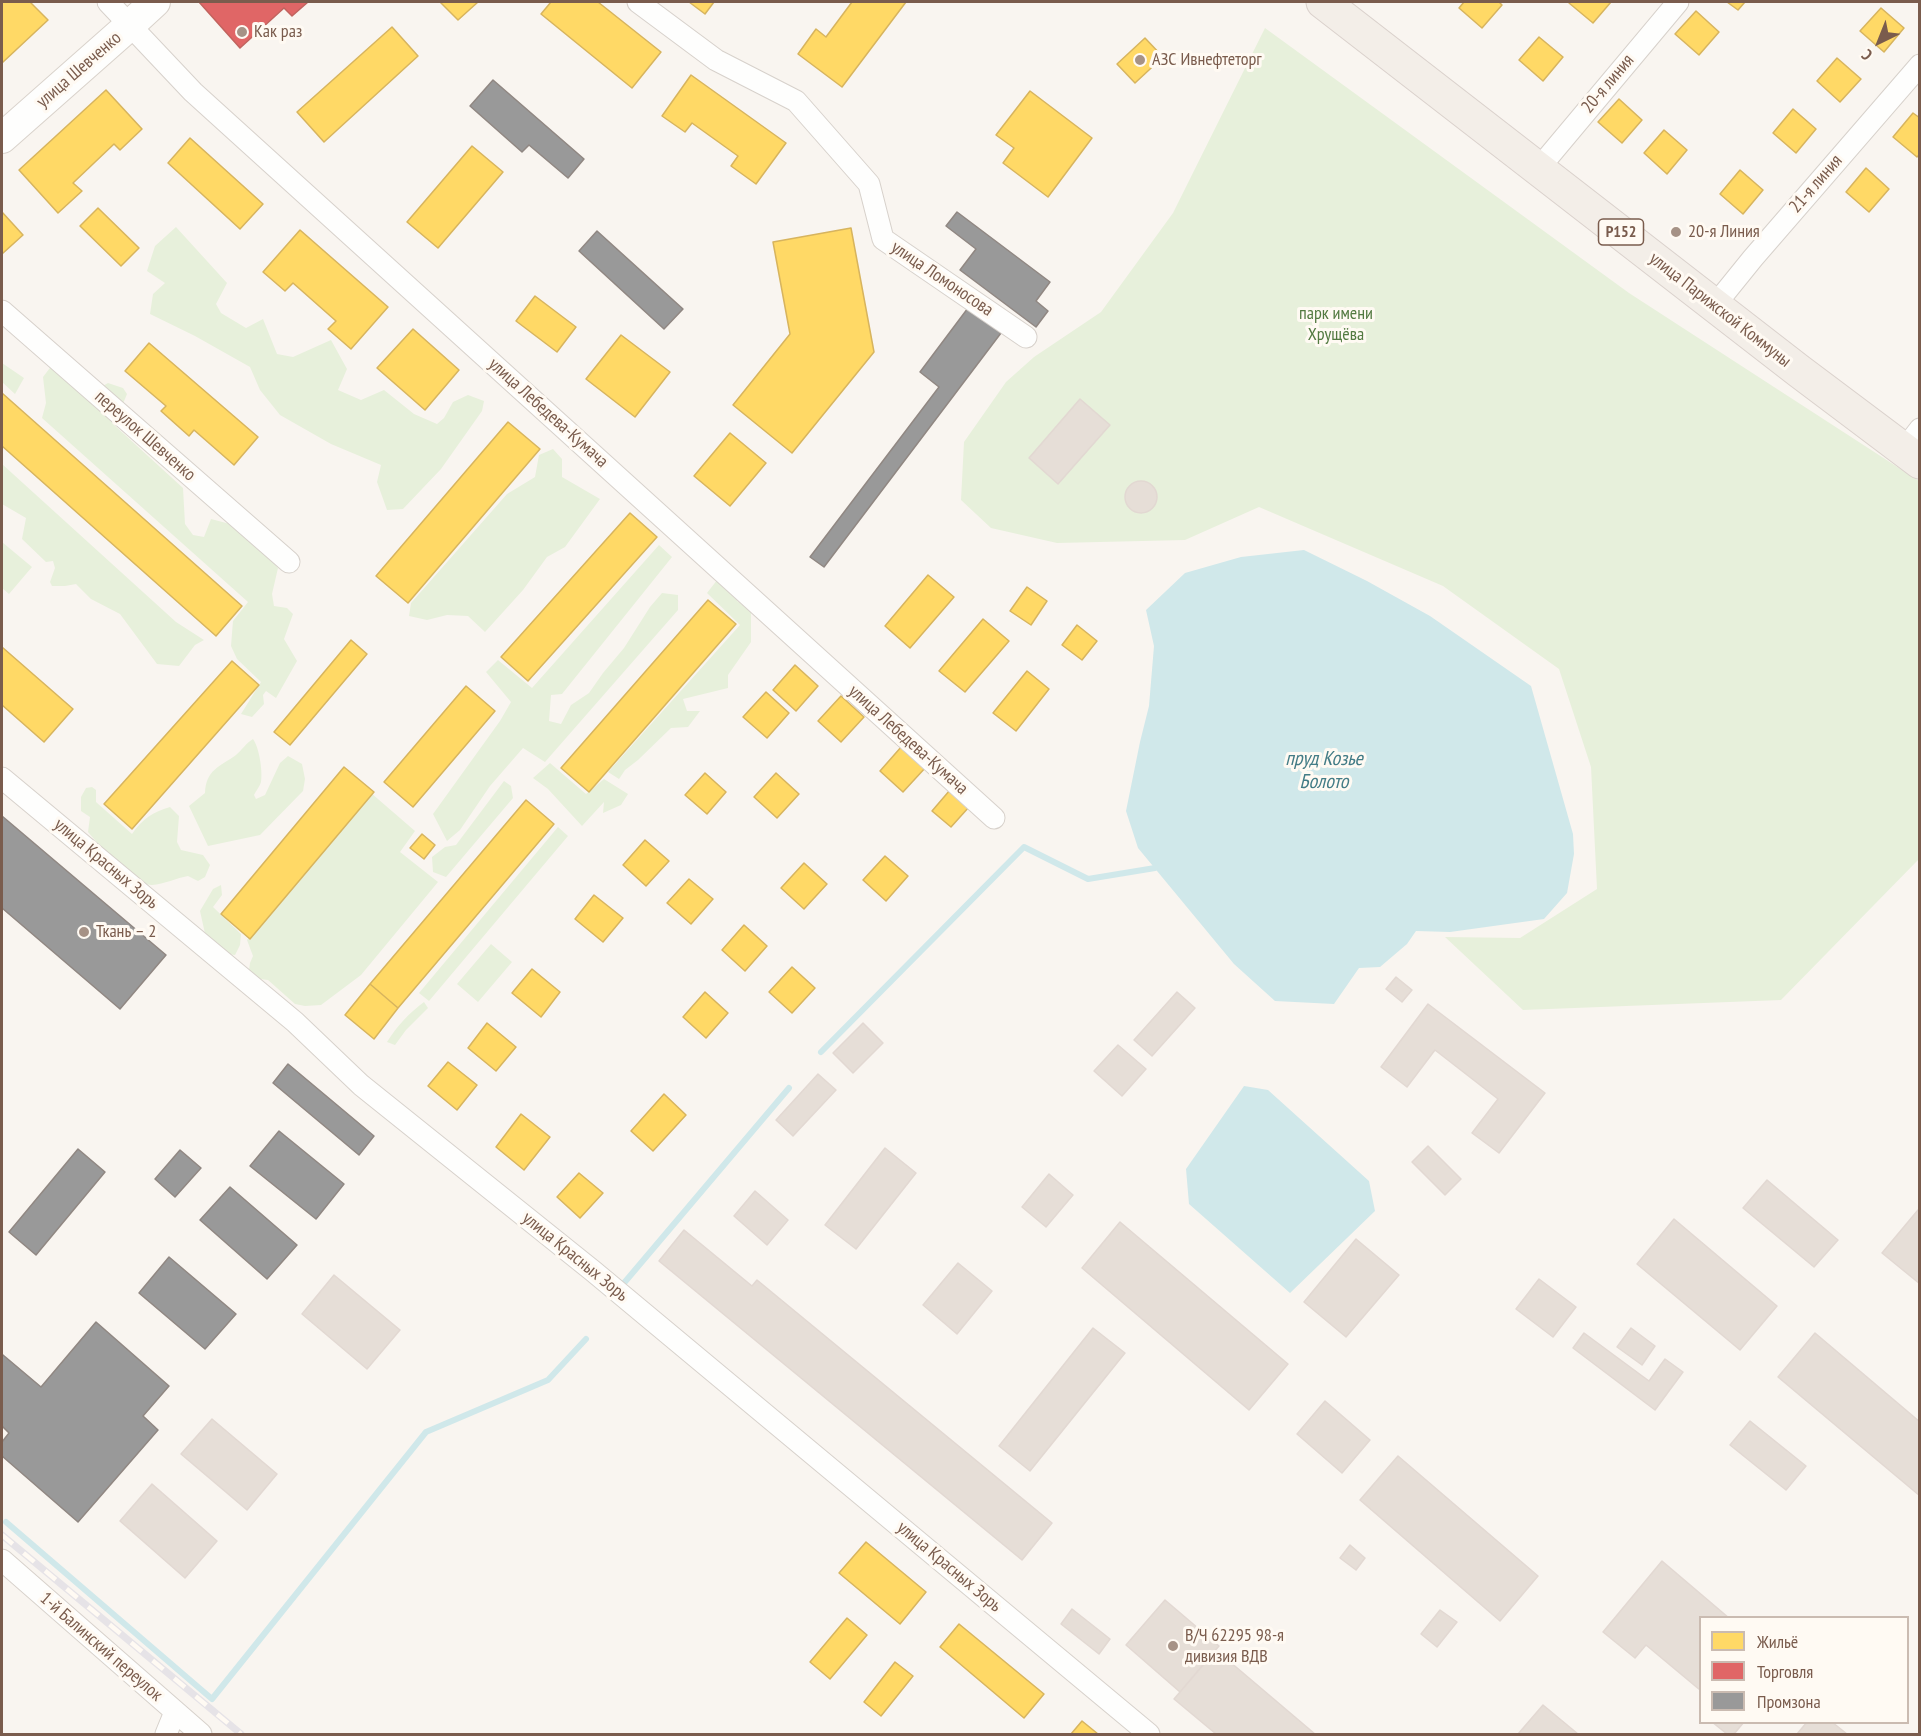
<!DOCTYPE html>
<html>
<head>
<meta charset="utf-8">
<style>
  body { margin:0 }
  #map { position:relative; width:1921px; height:1736px; overflow:hidden; background:#f9f5f0; font-family:"PT Sans Narrow",sans-serif }
  canvas { display:block }
  .frame { position:absolute; inset:0; border:3px solid #7a5c4d; pointer-events:none }
  .legend { position:absolute; left:1699px; top:1616px; width:210px; height:108px; box-sizing:border-box; background:#fffaf3; border:2px solid #cabbb1; margin:0; padding:8px 10px; list-style:none; font-size:18px; color:#7a5c4d }
  .legend li { display:flex; align-items:center; gap:12px; height:30px }
  .legend b { width:30px; border:2px solid #cabbb1 }
  .north { position:absolute; left:1849px; top:12px; width:60px; height:60px; -webkit-text-stroke:4px #fffaf3; paint-order:stroke; rotate:223deg; font-size:16px; font-weight:700; line-height:24px; text-align:center; color:#7a5c4d }
  .north::after { content:''; display:block; margin:auto; width:21px; height:27px; background:#7a5c4d; clip-path:polygon(50% 0,100% 100%,50% 72%,0 100%) }
</style>
</head>
<body>
<div id="map">
<canvas width="1921" height="1736"></canvas>
<div class="frame"></div>
<ul class="legend">
<li><b style="height:16px;background:#ffd966"></b>Жильё</li>
<li><b style="height:16px;background:#e06666"></b>Торговля</li>
<li><b style="height:16px;background:#999"></b>Промзона</li>
</ul>
<div class="north">С</div>
</div>
<script>
const g = document.querySelector('canvas').getContext('2d');
g.lineJoin = 'round';
function fill(path, color) {
  g.fillStyle = color;
  g.fill(path, 'evenodd');
}
function trace(path, color, width, dash) {
  g.strokeStyle = color;
  g.lineWidth = width;
  g.lineCap = dash ? 'butt' : 'round';
  g.setLineDash(dash || []);
  g.stroke(path);
}
function label(font, color, halo, rows, align = 'center') {
  g.font = font + ' "PT Sans Narrow",sans-serif';
  g.lineWidth = 6;
  g.setLineDash([]);
  g.textBaseline = 'middle';
  g.strokeStyle = halo;
  g.fillStyle = color;
  for (const [text, x, y, turn = 0] of rows) {
    g.save();
    g.translate(x, y);
    g.rotate((+turn || 0) * Math.PI / 180);
    g.textAlign = isNaN(turn) ? turn : align;
    if (halo) g.strokeText(text, 0, 0);
    g.fillText(text, 0, 0);
    g.restore();
  }
}
fill(new Path2D(`
  M 1265,28 L 1629,293 L 1919,481 L 1919,859 L 1781,1000 L 1523,1010 L 1445,937 L 1520,938 L 1597,889 L 1591,767 L 1559,669 L 1443,586 L 1259,507 L 1185,540 L 1057,543 L 991,528 L 961,500 L 964,442 L 1006,382 L 1034,357 L 1101,312 L 1173,213 Z
  M 176,227 L 227,283 L 216,304 L 221,313 L 246,328 L 263,319 L 277,354 L 293,357 L 331,340 L 347,369 L 338,390 L 361,400 L 384,390 L 414,414 L 437,424 L 444,418 L 453,402 L 468,395 L 484,401 L 482,411 L 441,469 L 403,509 L 387,510 L 377,482 L 381,465 L 331,444 L 280,415 L 260,390 L 250,367 L 195,336 L 150,314 L 153,294 L 165,283 L 147,271 L 155,246 Z
  M 56,360 L 96,390 L 108,383 L 123,388 L 127,394 L 120,411 L 115,410 L 112,423 L 183,488 L 185,524 L 193,535 L 204,537 L 211,519 L 230,524 L 257,544 L 278,568 L 272,594 L 274,606 L 287,608 L 293,614 L 284,639 L 297,661 L 276,698 L 266,691 L 263,695 L 264,704 L 252,717 L 241,714 L 261,682 L 237,659 L 231,646 L 233,621 L 248,602 L 42,418 L 46,403 L 43,377 Z
  M 2,363 L 24,378 L 15,394 L 2,382 Z
  M 553,449 L 562,459 L 562,477 L 600,499 L 565,547 L 547,557 L 523,590 L 485,632 L 468,616 L 447,615 L 427,620 L 409,616 L 411,603 L 507,494 L 535,477 L 539,455 Z
  M 2,464 L 176,622 L 204,640 L 195,645 L 179,666 L 157,664 L 120,614 L 91,599 L 76,584 L 65,586 L 52,586 L 50,582 L 55,568 L 53,561 L 46,562 L 22,539 L 26,518 L 2,504 Z
  M 2,542 L 32,567 L 9,594 L 2,588 Z
  M 659,545 L 672,557 L 562,694 L 551,695 L 549,721 L 561,724 L 571,705 L 589,693 L 603,673 L 624,648 L 650,607 L 662,593 L 678,595 L 678,610 L 545,762 L 523,748 L 490,786 L 460,830 L 447,841 L 433,814 L 500,721 L 511,702 L 486,672 L 498,660 L 532,688 Z
  M 721,575 L 736,592 L 737,601 L 751,611 L 751,642 L 728,675 L 728,688 L 683,699 L 687,711 L 700,711 L 688,727 L 671,728 L 638,760 L 625,770 L 619,779 L 608,772 L 740,625 L 707,593 Z
  M 253,739 C 259,747 263,771 261,782 C 260,786 256,791 254,795 L 256,799 L 265,795 L 280,763 L 288,756 L 302,764 L 305,779 L 303,791 L 260,835 L 208,846 L 189,806 L 205,793 C 206,770 219,767 236,755 C 242,750 246,743 253,739 Z
  M 550,763 L 586,794 L 604,779 L 628,794 L 621,805 L 603,813 L 604,802 L 582,826 L 548,789 L 533,778 Z
  M 504,781 L 511,786 L 513,798 L 446,877 L 433,872 L 432,857 L 445,847 L 456,845 Z
  M 92,787 L 96,790 L 96,802 L 132,834 C 142,819 153,812 170,807 L 179,816 L 177,842 L 181,850 L 203,855 L 210,865 L 205,877 L 198,881 L 188,876 C 177,878 164,884 152,885 C 135,886 99,845 88,832 L 90,817 L 81,811 L 81,797 L 86,788 Z
  M 371,793 L 415,831 L 400,852 L 438,882 L 361,975 L 321,1005 L 305,1006 L 295,1004 L 268,980 L 260,979 L 249,970 L 250,963 L 253,956 L 247,940 Z
  M 558,827 L 568,836 L 429,1001 L 419,993 Z
  M 221,885 L 222,895 L 213,907 L 241,934 L 240,945 L 235,955 L 228,954 L 206,938 L 200,911 L 213,889 Z
  M 491,944 L 512,962 L 478,1002 L 457,984 Z
  M 424,1002 L 428,1008 L 406,1030 L 395,1045 L 387,1042 C 397,1026 409,1013 424,1002 Z`), '#e7f0db');
fill(new Path2D(`
  M 1304,550 L 1367,581 L 1430,616 L 1531,686 L 1573,834 L 1574,854 L 1567,893 L 1544,919 L 1450,932 L 1416,931 L 1407,944 L 1380,967 L 1359,968 L 1334,1004 L 1275,1001 L 1234,964 L 1138,848 L 1126,811 L 1140,742 L 1149,706 L 1154,646 L 1146,610 L 1185,573 L 1241,557 Z
  M 1244,1086 L 1268,1090 L 1369,1181 L 1375,1211 L 1290,1293 L 1189,1204 L 1186,1169 Z`), '#d0e8ea');
const homes = new Path2D(`
  M 2,2 L 30,2 L 48,20 L 2,63 Z
  M 440,2 L 478,2 L 458,20 Z
  M 551,2 L 598,2 L 661,52 L 632,88 L 541,14 Z
  M 689,2 L 714,2 L 705,14 Z
  M 852,2 L 906,2 L 842,87 L 798,54 L 816,29 L 826,37 Z
  M 1464,2 L 1499,2 L 1502,5 L 1482,28 L 1459,8 Z
  M 1570,2 L 1611,2 L 1593,23 L 1569,3 Z
  M 1727,2 L 1745,2 L 1738,10 Z
  M 1881,8 L 1904,28 L 1884,52 L 1860,31 Z
  M 1696,11 L 1719,32 L 1699,55 L 1675,34 Z
  M 392,27 L 418,56 L 324,142 L 297,112 Z
  M 1539,37 L 1563,57 L 1543,81 L 1519,60 Z
  M 1145,38 L 1163,57 L 1135,83 L 1117,64 Z
  M 1837,58 L 1861,79 L 1840,102 L 1817,81 Z
  M 691,75 L 786,143 L 756,184 L 731,166 L 738,156 L 692,123 L 685,132 L 662,116 Z
  M 106,90 L 142,129 L 120,150 L 114,144 L 73,183 L 82,191 L 58,213 L 19,170 Z
  M 1030,91 L 1092,138 L 1048,197 L 1003,163 L 1014,148 L 996,135 Z
  M 1619,99 L 1642,120 L 1622,143 L 1598,122 Z
  M 1793,109 L 1816,129 L 1796,153 L 1773,133 Z
  M 1913,113 L 1920,118 L 1920,154 L 1917,157 L 1893,137 Z
  M 1664,130 L 1687,150 L 1667,174 L 1644,153 Z
  M 190,138 L 263,204 L 240,229 L 168,163 Z
  M 472,146 L 503,172 L 438,248 L 407,222 Z
  M 1866,168 L 1889,189 L 1869,212 L 1846,192 Z
  M 1740,170 L 1763,190 L 1743,214 L 1720,194 Z
  M 98,208 L 139,248 L 121,266 L 80,226 Z
  M 2,212 L 23,235 L 2,254 Z
  M 851,228 L 874,352 L 792,453 L 733,405 L 790,334 L 773,242 Z
  M 300,230 L 388,307 L 351,349 L 328,329 L 336,321 L 293,283 L 285,291 L 263,272 Z
  M 535,296 L 576,327 L 557,352 L 516,321 Z
  M 413,329 L 459,370 L 425,410 L 377,368 Z
  M 621,335 L 670,372 L 635,417 L 586,379 Z
  M 149,343 L 258,437 L 234,465 L 194,430 L 189,436 L 161,411 L 166,406 L 125,371 Z
  M 2,393 L 242,606 L 216,636 L 2,446 Z
  M 508,422 L 540,449 L 408,603 L 376,576 Z
  M 730,433 L 766,463 L 730,506 L 694,476 Z
  M 630,513 L 657,537 L 528,681 L 501,657 Z
  M 928,575 L 954,597 L 910,648 L 885,626 Z
  M 1027,587 L 1047,601 L 1031,625 L 1010,611 Z
  M 708,600 L 736,624 L 589,792 L 561,768 Z
  M 983,619 L 1009,641 L 965,692 L 939,671 Z
  M 1077,625 L 1097,641 L 1082,660 L 1062,645 Z
  M 351,640 L 367,654 L 290,745 L 274,732 Z
  M 2,647 L 73,709 L 44,742 L 2,705 Z
  M 232,661 L 259,685 L 132,829 L 104,804 Z
  M 795,665 L 818,686 L 796,711 L 773,690 Z
  M 1027,671 L 1049,689 L 1016,731 L 993,713 Z
  M 466,686 L 495,711 L 413,807 L 384,782 Z
  M 766,692 L 789,713 L 767,738 L 743,717 Z
  M 841,696 L 864,717 L 841,742 L 818,721 Z
  M 902,746 L 926,767 L 903,792 L 880,771 Z
  M 344,767 L 374,792 L 250,939 L 221,914 Z
  M 705,773 L 726,792 L 707,814 L 685,795 Z
  M 776,773 L 799,794 L 777,818 L 754,797 Z
  M 950,790 L 969,807 L 951,827 L 932,811 Z
  M 526,800 L 554,824 L 398,1008 L 370,984 Z
  M 422,834 L 435,845 L 424,859 L 410,848 Z
  M 645,840 L 669,861 L 646,886 L 623,865 Z
  M 885,856 L 908,876 L 886,901 L 863,880 Z
  M 804,863 L 827,884 L 804,909 L 781,888 Z
  M 689,879 L 713,899 L 691,924 L 667,903 Z
  M 594,895 L 623,918 L 603,942 L 575,919 Z
  M 744,925 L 767,946 L 745,971 L 722,950 Z
  M 792,967 L 815,988 L 792,1013 L 769,992 Z
  M 532,969 L 560,992 L 541,1017 L 512,993 Z
  M 370,984 L 398,1008 L 374,1039 L 345,1015 Z
  M 705,992 L 728,1013 L 706,1038 L 683,1017 Z
  M 487,1023 L 516,1047 L 496,1071 L 468,1048 Z
  M 448,1062 L 477,1085 L 457,1110 L 428,1086 Z
  M 664,1094 L 686,1115 L 653,1151 L 631,1131 Z
  M 521,1114 L 550,1137 L 524,1170 L 496,1147 Z
  M 579,1173 L 603,1193 L 580,1218 L 557,1197 Z
  M 866,1542 L 926,1592 L 900,1624 L 839,1573 Z
  M 847,1618 L 867,1635 L 830,1679 L 810,1662 Z
  M 959,1624 L 1044,1694 L 1024,1718 L 940,1647 Z
  M 895,1662 L 913,1676 L 881,1716 L 864,1702 Z
  M 1082,1721 L 1098,1734 L 1071,1734 Z`);
fill(homes, '#ffd966');
trace(homes, '#d7b45e', 1.5);
const shops = new Path2D(`
  M 199,2 L 308,2 L 292,16 L 284,8 L 240,48 Z`);
fill(shops, '#e06666');
trace(shops, '#c1635e', 1.5);
const industry = new Path2D(`
  M 493,80 L 584,159 L 568,178 L 529,145 L 522,152 L 470,106 Z
  M 957,212 L 1050,282 L 1036,301 L 1048,311 L 1036,327 L 960,270 L 976,249 L 946,226 Z
  M 597,231 L 683,309 L 664,329 L 579,251 Z
  M 968,308 L 1001,333 L 824,567 L 810,557 L 939,387 L 920,372 Z
  M 2,816 L 166,955 L 120,1009 L 2,908 Z
  M 288,1064 L 374,1136 L 359,1155 L 273,1083 Z
  M 279,1131 L 344,1184 L 316,1219 L 250,1166 Z
  M 78,1149 L 105,1172 L 36,1255 L 9,1232 Z
  M 180,1150 L 201,1168 L 175,1197 L 155,1179 Z
  M 230,1187 L 297,1245 L 267,1279 L 200,1220 Z
  M 169,1257 L 236,1314 L 205,1349 L 139,1293 Z
  M 96,1322 L 169,1386 L 143,1416 L 158,1430 L 78,1522 L 2,1456 L 2,1442 L 9,1433 L 2,1426 L 2,1357 L 3,1355 L 41,1387 Z`);
fill(industry, '#999');
trace(industry, '#908782', 1.5);
trace(new Path2D(`
  M 821,1052 L 1024,847 L 1088,879 L 1155,868
  M 624,1283 L 789,1088
  M 6,1522 L 212,1699 L 426,1432 L 548,1380 L 586,1339`), '#d0e8ea', 6);
const building = new Path2D(`
  M 1080,399 L 1110,425 L 1058,484 L 1029,458 Z
  M1125 497a16 16 0 1 1 32 0a16 16 0 1 1-32 0Z
  M 1396,977 L 1412,990 L 1402,1002 L 1386,989 Z
  M 1177,992 L 1195,1008 L 1152,1056 L 1134,1040 Z
  M 1428,1004 L 1545,1093 L 1499,1153 L 1472,1133 L 1498,1099 L 1435,1050 L 1407,1087 L 1381,1067 Z
  M 863,1023 L 883,1043 L 853,1073 L 833,1053 Z
  M 1118,1045 L 1146,1069 L 1122,1096 L 1094,1071 Z
  M 818,1074 L 836,1090 L 793,1136 L 776,1120 Z
  M 1428,1146 L 1461,1179 L 1445,1195 L 1412,1162 Z
  M 885,1148 L 916,1173 L 856,1249 L 825,1225 Z
  M 1049,1174 L 1073,1195 L 1046,1227 L 1022,1207 Z
  M 1767,1180 L 1838,1240 L 1814,1267 L 1743,1208 Z
  M 755,1191 L 788,1220 L 767,1245 L 734,1216 Z
  M 1918,1210 L 1920,1211 L 1920,1284 L 1882,1253 Z
  M 1674,1219 L 1777,1306 L 1740,1350 L 1637,1264 Z
  M 1120,1222 L 1288,1364 L 1249,1410 L 1082,1268 Z
  M 684,1230 L 752,1286 L 757,1280 L 1052,1523 L 1022,1560 L 659,1261 Z
  M 1356,1239 L 1399,1275 L 1346,1337 L 1304,1302 Z
  M 958,1263 L 992,1291 L 957,1334 L 923,1305 Z
  M 334,1275 L 400,1330 L 367,1369 L 302,1314 Z
  M 1539,1279 L 1576,1307 L 1553,1337 L 1516,1309 Z
  M 1093,1328 L 1125,1353 L 1030,1471 L 999,1446 Z
  M 1631,1328 L 1655,1346 L 1642,1365 L 1617,1347 Z
  M 1584,1333 L 1649,1381 L 1665,1359 L 1683,1372 L 1655,1410 L 1573,1348 Z
  M 1815,1333 L 1920,1422 L 1920,1496 L 1778,1377 Z
  M 1325,1401 L 1370,1440 L 1342,1473 L 1297,1434 Z
  M 212,1419 L 277,1474 L 247,1510 L 181,1454 Z
  M 1750,1421 L 1806,1466 L 1786,1490 L 1730,1445 Z
  M 1398,1456 L 1538,1576 L 1500,1621 L 1360,1500 Z
  M 152,1484 L 217,1541 L 185,1578 L 120,1521 Z
  M 1350,1545 L 1365,1558 L 1356,1570 L 1340,1558 Z
  M 1662,1561 L 1729,1618 L 1700,1618 L 1700,1690 L 1646,1645 L 1635,1658 L 1603,1632 Z
  M 1165,1600 L 1219,1646 L 1180,1692 L 1126,1645 Z
  M 1072,1609 L 1110,1639 L 1099,1654 L 1061,1624 Z
  M 1440,1610 L 1457,1622 L 1437,1647 L 1421,1634 Z
  M 1216,1650 L 1315,1734 L 1216,1734 L 1174,1699 Z
  M 1543,1705 L 1578,1734 L 1518,1734 Z
  M 1712,1722 L 1744,1722 L 1734,1734 L 1727,1734 Z
  M 1807,1722 L 1832,1722 L 1847,1734 L 1797,1734 Z`);
fill(building, '#e6ded7');
trace(building, '#e2d8d2', 1.5);
const street = new Path2D(`
  M 108,2 L 193,92 L 994,818
  M 638,2 L 716,60 L 796,101 L 869,184 L 883,239 L 1026,337
  M 1539,168 L 1678,2
  M 1715,305 L 1753,258 L 1920,65
  M 2,311 L 289,562
  M 1903,451 L 1920,429
  M 2,778 L 295,1022 L 361,1085 L 593,1271 L 1149,1734
  M 2,1560 L 201,1734
  M 166,1734 L 175,1712`);
const secondary = new Path2D(`
  M 2,138 L 130,25 L 155,2`);
const primary = new Path2D(`
  M 1323,2 L 1799,371 L 1920,462`);
trace(street, '#d7d1cb', 23);
trace(secondary, '#d9d2cb', 32);
trace(primary, '#dad1cc', 35);
trace(street, '#fefefd', 21);
trace(secondary, '#fefefd', 30);
trace(primary, '#f3eee8', 33);
const rail = new Path2D(`
  M 2,1535 L 241,1734`);
trace(rail, '#e6e3e7', 7);
trace(rail, '#fffaf3', 4.5, [14]);
for (const [x, y, r, color] of [
  [242,32,6,"#a69286"],
  [1140,60,6,"#a69286"],
  [1676,232,6,"#a69286"],
  [84,932,6,"#a69286"],
  [1173,1646,6,"#a69286"]
]) {
  const dot = new Path2D();
  dot.arc(x, y, r, 0, 2 * Math.PI);
  g.fillStyle = color;
  g.fill(dot);
  trace(dot, '#fffaf3', 2);
}
for (const [x, y, w] of [
  [1621,232,45]
]) {
  const box = new Path2D();
  box.roundRect(x - w / 2, y - 13, w, 26, 4.5);
  g.fillStyle = '#fffaf3';
  g.fill(box);
  trace(box, '#7a5c4d', 1.5);
}
label('bold 16px', '#7a5c4d', null, [
  ["Р152",1621,232]
]);
label('18px', '#7a5c4d', '#fffaf3', [
  ["Как раз",254,32],
  ["АЗС Ивнефтеторг",1152,60],
  ["20-я Линия",1688,232],
  ["Ткань – 2",96,932],
  ["В/Ч 62295 98-я",1185,1636],
  ["дивизия ВДВ",1185,1657]
], 'left');
label('18px', '#7a5c4d', '#fffaf3', [
  ["улица Шевченко",79,70,-41],
  ["20-я линия",1608,84,-50],
  ["21-я линия",1816,184,-49],
  ["улица Ломоносова",942,279,34],
  ["улица Парижской Коммуны",1720,310,38],
  ["улица Лебедева-Кумача",548,413,42],
  ["переулок Шевченко",145,436,41],
  ["улица Лебедева-Кумача",908,740,42],
  ["улица Красных Зорь",106,864,40],
  ["улица Красных Зорь",575,1257,39],
  ["улица Красных Зорь",949,1567,40],
  ["1-й Балинский переулок",101,1647,41]
]);
label('18px', '#537a41', '#fffaf3', [
  ["парк имени",1336,314],
  ["Хрущёва",1336,335]
]);
label('italic 20px', '#437c86', '#fffaf3', [
  ["пруд Козье",1324,759],
  ["Болото",1324,782]
]);
</script>
</body>
</html>
